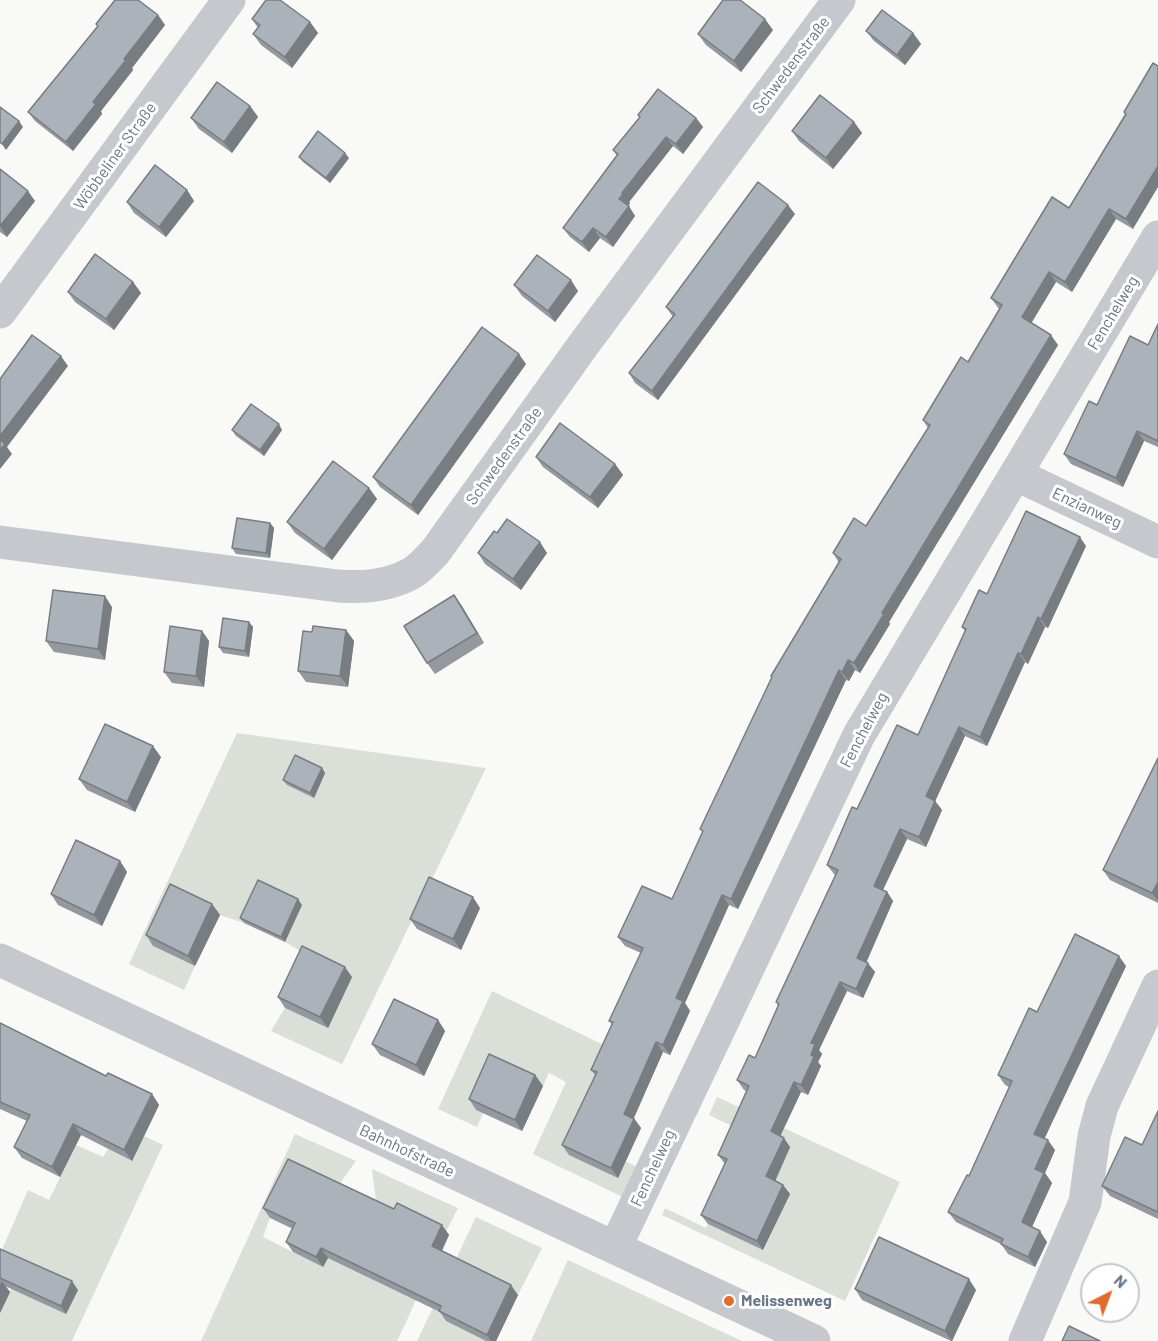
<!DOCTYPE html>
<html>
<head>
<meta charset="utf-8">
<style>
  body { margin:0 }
  #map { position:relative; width:1158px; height:1341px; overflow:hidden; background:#f9f9f7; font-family:Barlow,sans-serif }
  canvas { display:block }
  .north { position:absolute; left:1080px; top:1263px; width:60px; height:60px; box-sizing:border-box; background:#fff; border:2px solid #c3c8cf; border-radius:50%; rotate:42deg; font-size:16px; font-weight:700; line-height:24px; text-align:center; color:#687687 }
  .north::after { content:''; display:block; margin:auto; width:21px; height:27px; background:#e26b2e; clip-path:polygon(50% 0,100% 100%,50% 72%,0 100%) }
</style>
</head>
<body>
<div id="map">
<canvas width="1158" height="1341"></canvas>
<div class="north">N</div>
</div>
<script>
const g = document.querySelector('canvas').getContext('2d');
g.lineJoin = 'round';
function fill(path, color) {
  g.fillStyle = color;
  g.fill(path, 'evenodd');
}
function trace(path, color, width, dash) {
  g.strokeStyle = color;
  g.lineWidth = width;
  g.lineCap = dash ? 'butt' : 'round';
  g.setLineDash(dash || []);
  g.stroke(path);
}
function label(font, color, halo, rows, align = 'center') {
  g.font = font + ' Barlow,sans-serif';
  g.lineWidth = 6;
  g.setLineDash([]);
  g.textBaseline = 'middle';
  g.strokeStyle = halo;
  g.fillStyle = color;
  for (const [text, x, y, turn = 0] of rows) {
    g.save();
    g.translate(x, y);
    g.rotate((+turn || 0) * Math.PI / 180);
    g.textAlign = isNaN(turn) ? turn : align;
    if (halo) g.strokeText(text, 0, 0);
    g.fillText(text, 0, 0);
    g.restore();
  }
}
fill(new Path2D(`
  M 237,733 L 486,768 L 342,1064 L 271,1031 L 285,1008 L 328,1028 L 310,957 L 285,942 L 302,905 L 244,923 L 220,915 L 153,946 L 195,966 L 184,990 L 129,964 Z
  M 492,991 L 612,1049 L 618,1177 L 625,1161 L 639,1168 L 625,1198 L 533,1154 L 566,1082 L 549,1073 L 543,1086 L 497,1065 L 476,1110 L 483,1113 L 477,1127 L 438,1109 Z
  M 717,1097 L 900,1182 L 845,1301 L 662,1215 L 665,1208 L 706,1228 L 708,1224 L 764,1250 L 789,1195 L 773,1186 L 740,1130 L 709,1115 Z
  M 295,1134 L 356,1161 L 336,1189 L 270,1218 L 263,1237 L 323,1267 L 331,1250 L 376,1202 L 372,1169 L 458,1208 C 435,1251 419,1297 397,1341 L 201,1341 Z
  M 144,1136 L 163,1145 L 72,1341 L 0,1341 L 0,1313 L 23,1262 L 1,1252 L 28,1190 L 49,1200 L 76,1145 L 103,1157 L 108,1149 L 131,1161 Z
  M 476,1217 L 542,1248 L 518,1295 L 446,1321 L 486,1341 L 417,1341 Z
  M 568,1260 L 742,1341 L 531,1341 Z`), '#dae0d8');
trace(new Path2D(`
  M 0,312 L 229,0
  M 1017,475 L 1158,542
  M 0,542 L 338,586 C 364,588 392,586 415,571 C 422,566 429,558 435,552 L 584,344 L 839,0
  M 0,960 L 814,1341
  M 615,1248 L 859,735 L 1158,237
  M 1025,1341 L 1085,1202 L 1094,1136 L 1102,1106 L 1158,986`), '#c5c8cc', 33);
fill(new Path2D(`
  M 158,15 L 165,25 L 132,68 L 133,70 L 101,111 L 102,114 L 73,151 L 35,121 L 28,112 L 98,27 L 96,24 Z
  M 252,19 L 310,22 L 318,33 L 292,68 L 261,45 L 253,34 L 258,28 Z
  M 773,30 L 741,72 L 706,45 L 698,34 Z
  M 866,31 L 913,33 L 921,44 L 905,65 L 874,41 Z
  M 1153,63 L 1133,229 L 1116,219 L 1072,292 L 1056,282 L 1031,323 L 1058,345 L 889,622 L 890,624 L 860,673 L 855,670 L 849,681 L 846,680 L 738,909 L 729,905 L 685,1003 L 690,1011 L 670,1055 L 663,1052 L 634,1118 L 641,1128 L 618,1178 L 569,1155 L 562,1145 L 595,1075 L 591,1070 L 612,1024 L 609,1021 L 641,953 L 625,946 L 618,937 L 672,899 L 703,833 L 700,829 L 772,678 L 771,676 L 839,563 L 833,553 L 866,526 L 928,428 L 923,420 L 968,362 L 999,309 L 991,298 L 1069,208 L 1125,114 L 1124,112 Z
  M 250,106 L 258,117 L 232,153 L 199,129 L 191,118 Z
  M 696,118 L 703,127 L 683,154 L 673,146 L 629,202 L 630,203 L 628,206 L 635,216 L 613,247 L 600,238 L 589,252 L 570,237 L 563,228 L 617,156 L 613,150 Z
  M 854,122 L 862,133 L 833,169 L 799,141 L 792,131 Z
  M 299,157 L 349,158 L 330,183 L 303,162 Z
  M 0,169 L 35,201 L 7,237 L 0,232 Z
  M 187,190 L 194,201 L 166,237 L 134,213 L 127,202 Z
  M 795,214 L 658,400 L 635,383 L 629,373 L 673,317 L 666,307 Z
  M 133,282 L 141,293 L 114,330 L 75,302 L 68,292 Z
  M 514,285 L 578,291 L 555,322 L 522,296 Z
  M 1158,324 L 1158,447 L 1144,441 L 1123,487 L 1071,464 L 1064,454 L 1097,405 L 1148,345 Z
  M 526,364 L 418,515 L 380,487 L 373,477 Z
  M 232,430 L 282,430 L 264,456 L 236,436 Z
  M 536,457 L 615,464 L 623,475 L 598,508 L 543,467 Z
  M 369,488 L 377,499 L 332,560 L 295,533 L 287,522 Z
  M 270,523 L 274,528 L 270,558 L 236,554 L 232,548 Z
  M 497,533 L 547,553 L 521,590 L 485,564 L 478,553 Z
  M 1086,546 L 1048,628 L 1045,627 L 1028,664 L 1025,662 L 987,746 L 965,736 L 935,801 L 942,810 L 926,847 L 907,839 L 883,890 L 887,892 L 893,901 L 866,962 L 875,972 L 863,998 L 847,991 L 819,1050 L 822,1054 L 818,1062 L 821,1066 L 808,1095 L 801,1092 L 780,1136 L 790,1147 L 775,1181 L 783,1185 L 790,1194 L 763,1250 L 708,1224 L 701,1215 L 725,1164 L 718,1155 L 746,1091 L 744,1090 L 737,1080 L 755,1058 L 778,1006 L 776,1002 L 835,875 L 834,874 L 827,865 L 857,809 L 918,735 L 965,631 L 962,627 L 987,594 Z
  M 454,595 L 484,643 L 435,674 L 427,663 Z
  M 112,607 L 105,660 L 54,652 L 46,641 Z
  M 249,622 L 253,627 L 249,657 L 223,653 L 219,647 Z
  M 346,630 L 354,641 L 348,687 L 306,682 L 298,671 L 312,632 Z
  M 202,631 L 209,641 L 204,687 L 172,683 L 164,672 Z
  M 161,757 L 135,812 L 87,790 L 79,779 Z
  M 1158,758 L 1158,903 L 1110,880 L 1103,870 Z
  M 322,768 L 325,773 L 314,798 L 287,785 L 283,780 Z
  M 120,861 L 127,872 L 102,926 L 58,905 L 51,894 Z
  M 212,904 L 220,915 L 195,966 L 153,946 L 146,935 Z
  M 302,905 L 285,942 L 244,923 L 240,918 Z
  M 480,908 L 461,950 L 417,929 L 410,919 Z
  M 1126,966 L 1044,1138 L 1055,1150 L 1045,1173 L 1052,1183 L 1032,1227 L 1047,1242 L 1035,1267 L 1008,1254 L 1001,1244 L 956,1222 L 948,1212 L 969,1176 L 1009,1087 L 1005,1085 L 998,1075 L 1037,1012 Z
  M 352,977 L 328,1028 L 285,1008 L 278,997 Z
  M 438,1020 L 445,1031 L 424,1076 L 380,1055 L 372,1044 Z
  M 0,1023 L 106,1076 L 152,1094 L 159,1105 L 132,1161 L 81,1135 L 60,1177 L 22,1158 L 14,1147 L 27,1121 L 0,1109 Z
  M 535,1075 L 543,1086 L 522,1131 L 476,1110 L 469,1099 Z
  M 1158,1111 L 1158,1219 L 1110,1196 L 1102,1186 L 1142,1145 Z
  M 263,1208 L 394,1209 L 442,1225 L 449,1235 L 442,1251 L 518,1295 L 496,1341 L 486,1341 L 446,1321 L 440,1312 L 328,1258 L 323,1267 L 293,1252 L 286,1242 L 293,1229 L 270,1218 Z
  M 0,1249 L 78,1290 L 66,1314 L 5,1286 L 10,1292 L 0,1313 Z
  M 855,1289 L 976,1290 L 952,1341 L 951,1341 L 862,1300 Z`), '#93999f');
fill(new Path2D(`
  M 158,15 L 165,25 L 132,68 L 133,70 L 101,111 L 102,114 L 73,151 L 66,142 L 93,102 L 124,59 Z
  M 765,19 L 773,30 L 741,72 L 734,61 Z
  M 310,22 L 318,33 L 292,68 L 285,57 Z
  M 913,33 L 921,44 L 905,65 L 897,55 Z
  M 250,106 L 258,117 L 232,153 L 224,142 Z
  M 696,118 L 703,127 L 683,154 L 676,144 Z
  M 19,121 L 23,127 L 6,150 L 2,144 Z
  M 854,122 L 862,133 L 833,169 L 826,158 Z
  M 666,137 L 673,146 L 629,202 L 630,203 L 626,209 L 619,199 L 622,193 Z
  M 345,153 L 349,158 L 330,183 L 326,178 Z
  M 1158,166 L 1158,187 L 1133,229 L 1126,219 Z
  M 187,190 L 194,201 L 166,237 L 159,227 Z
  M 28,191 L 35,201 L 7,237 L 0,226 Z
  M 788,205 L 795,214 L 658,400 L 652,391 Z
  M 629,206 L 635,216 L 613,247 L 606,237 Z
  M 1109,209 L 1116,219 L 1072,292 L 1065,282 Z
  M 593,228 L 600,238 L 589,252 L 582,242 Z
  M 1049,272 L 1056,282 L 1029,327 L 1022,317 Z
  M 571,280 L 578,291 L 555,322 L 548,311 Z
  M 133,282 L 141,293 L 114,330 L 106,319 Z
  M 1051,335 L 1058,345 L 889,622 L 890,624 L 860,673 L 854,663 L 882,613 Z
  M 519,354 L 526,364 L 418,515 L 411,505 Z
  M 61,356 L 68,366 L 7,447 L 12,454 L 0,469 L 0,436 Z
  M 279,424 L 282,430 L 264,456 L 260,450 Z
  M 1137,431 L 1144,441 L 1123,487 L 1116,478 Z
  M 615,464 L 623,475 L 598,508 L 590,497 Z
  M 369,488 L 377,499 L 332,560 L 324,549 Z
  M 270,523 L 274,528 L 270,558 L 266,553 Z
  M 1080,537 L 1086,546 L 1048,628 L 1041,619 Z
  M 540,542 L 547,553 L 521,590 L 513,579 Z
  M 454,595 L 462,606 L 484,643 L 477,633 Z
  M 105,596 L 112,607 L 105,660 L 98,649 Z
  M 1038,617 L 1045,627 L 1028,664 L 1021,654 Z
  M 249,622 L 253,627 L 249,657 L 245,651 Z
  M 346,630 L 354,641 L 348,687 L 340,676 Z
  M 202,631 L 209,641 L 204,687 L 196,676 Z
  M 1018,653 L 1025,662 L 987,746 L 980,737 Z
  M 848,660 L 855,670 L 849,681 L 842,672 Z
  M 839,670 L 846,680 L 738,909 L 731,899 Z
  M 959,727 L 965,736 L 933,806 L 926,796 Z
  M 153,746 L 161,757 L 135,812 L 127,802 Z
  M 322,768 L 325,773 L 314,798 L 310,793 Z
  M 935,801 L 942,810 L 926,847 L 919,837 Z
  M 900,829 L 907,839 L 880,896 L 874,886 Z
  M 120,861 L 127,872 L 102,926 L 94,915 Z
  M 1158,882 L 1158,901 L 1152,893 Z
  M 887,892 L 893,901 L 864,968 L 857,958 Z
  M 722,895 L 729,905 L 685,1003 L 690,1011 L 670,1055 L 663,1045 L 676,998 Z
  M 473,897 L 480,908 L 461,950 L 453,939 Z
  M 298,899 L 302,905 L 285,942 L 281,937 Z
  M 212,904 L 220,915 L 195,966 L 188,956 Z
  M 1119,956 L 1126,966 L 1042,1144 L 1034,1134 Z
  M 868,963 L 875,972 L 863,998 L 856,989 Z
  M 345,967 L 352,977 L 328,1028 L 320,1017 Z
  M 840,982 L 847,991 L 819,1050 L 822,1054 L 818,1062 L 821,1066 L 808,1095 L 801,1085 L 811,1055 L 811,1043 Z
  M 438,1020 L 445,1031 L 424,1076 L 416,1065 Z
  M 656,1042 L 663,1052 L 631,1124 L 624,1114 Z
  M 535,1075 L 543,1086 L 522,1131 L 515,1120 Z
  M 794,1082 L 801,1092 L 778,1141 L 771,1131 Z
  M 152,1094 L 159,1105 L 132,1161 L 124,1150 Z
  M 634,1119 L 641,1128 L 618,1178 L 611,1168 Z
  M 73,1124 L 81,1135 L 60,1177 L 52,1167 Z
  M 784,1138 L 790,1147 L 773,1186 L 766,1176 Z
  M 1048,1140 L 1055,1150 L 1045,1173 L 1052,1183 L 1029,1233 L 1022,1222 L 1035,1169 Z
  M 783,1185 L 790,1194 L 763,1250 L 757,1241 Z
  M 442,1225 L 449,1235 L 439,1256 L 432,1246 Z
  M 1040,1231 L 1047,1242 L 1035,1267 L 1028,1257 Z
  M 321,1248 L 328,1258 L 323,1267 L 316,1257 Z
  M 969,1279 L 976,1290 L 952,1341 L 945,1331 Z
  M 2,1281 L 10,1292 L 0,1313 L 0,1285 Z
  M 72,1281 L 78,1290 L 66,1314 L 61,1306 Z
  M 511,1285 L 518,1295 L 496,1341 L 491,1341 L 487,1335 Z`), '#787d82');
const building = new Path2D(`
  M 115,0 L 138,0 L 158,15 L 124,59 L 126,60 L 93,102 L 96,104 L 66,142 L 28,112 L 98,26 L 96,24 Z
  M 266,0 L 280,0 L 310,22 L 285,57 L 253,34 L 260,25 L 252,19 Z
  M 723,0 L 740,0 L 765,19 L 734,61 L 698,34 Z
  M 882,10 L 913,33 L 897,55 L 866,31 Z
  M 1153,63 L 1158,66 L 1158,166 L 1126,219 L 1109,209 L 1065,282 L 1049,272 L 1022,317 L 1051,335 L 882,613 L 884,614 L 854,663 L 848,660 L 842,672 L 839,670 L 731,899 L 722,895 L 676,998 L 683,1001 L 663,1045 L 656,1042 L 624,1114 L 634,1119 L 611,1168 L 562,1145 L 597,1072 L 591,1070 L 613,1022 L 609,1021 L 643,948 L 618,937 L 642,886 L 672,899 L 703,831 L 700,829 L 772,677 L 771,676 L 841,559 L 833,553 L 854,518 L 866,526 L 930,425 L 923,420 L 961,357 L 968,362 L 1002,305 L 991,298 L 1052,197 L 1069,208 L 1126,114 L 1124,112 Z
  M 217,82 L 250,106 L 224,142 L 191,118 Z
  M 658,89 L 696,118 L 676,144 L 666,137 L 622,193 L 623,194 L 619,199 L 629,206 L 606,237 L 593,228 L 582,242 L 563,228 L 618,154 L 613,150 L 640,117 L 638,115 Z
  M 820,95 L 854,122 L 826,158 L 792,131 Z
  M 0,107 L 19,121 L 2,144 L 0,142 Z
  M 318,131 L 345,153 L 326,178 L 299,157 Z
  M 155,165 L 187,190 L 159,227 L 127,202 Z
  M 0,169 L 28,191 L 0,226 Z
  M 758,182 L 788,205 L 652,391 L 629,373 L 675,314 L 666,307 Z
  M 95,254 L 133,282 L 106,319 L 68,292 Z
  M 537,255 L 571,280 L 548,311 L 514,285 Z
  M 1158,324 L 1158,441 L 1137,431 L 1116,478 L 1064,454 L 1089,401 L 1097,405 L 1130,336 L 1148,345 Z
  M 482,327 L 519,354 L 411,505 L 373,477 Z
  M 32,335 L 61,356 L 0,436 L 0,379 Z
  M 251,404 L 279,424 L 260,450 L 232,430 Z
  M 560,423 L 615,464 L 590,497 L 536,457 Z
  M 0,440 L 5,444 L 0,450 Z
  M 333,461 L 369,488 L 324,549 L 287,522 Z
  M 1026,511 L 1080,537 L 1041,619 L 1038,617 L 1021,654 L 1018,653 L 980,737 L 959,727 L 926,796 L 935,801 L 919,837 L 900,829 L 874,886 L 887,892 L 857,958 L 868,963 L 856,989 L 840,982 L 811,1043 L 815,1044 L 811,1055 L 814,1057 L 801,1085 L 794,1082 L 771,1131 L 784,1138 L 766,1176 L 783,1185 L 757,1241 L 701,1215 L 727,1159 L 718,1155 L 749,1086 L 737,1080 L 749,1055 L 755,1058 L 779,1004 L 776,1002 L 838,870 L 827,865 L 852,807 L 857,809 L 897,725 L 918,735 L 966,629 L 962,627 L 979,590 L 987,594 Z
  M 237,518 L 270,523 L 266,553 L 232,548 Z
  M 507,519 L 540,542 L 513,579 L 478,553 L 494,531 L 497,533 Z
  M 53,590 L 105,596 L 98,649 L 46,641 Z
  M 454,595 L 477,633 L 427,663 L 404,626 Z
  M 223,618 L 249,622 L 245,651 L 219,647 Z
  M 170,626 L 202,631 L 196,676 L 164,672 Z
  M 313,626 L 346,630 L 340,676 L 298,671 L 303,631 L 312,632 Z
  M 105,724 L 153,746 L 127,802 L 79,779 Z
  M 295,755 L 322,768 L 310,793 L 283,780 Z
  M 1158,758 L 1158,882 L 1152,893 L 1103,870 Z
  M 76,840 L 120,861 L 94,915 L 51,894 Z
  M 429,877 L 473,897 L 453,939 L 410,919 Z
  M 258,880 L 298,899 L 281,937 L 240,918 Z
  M 170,884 L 212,904 L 188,956 L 146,935 Z
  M 1075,934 L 1119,956 L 1034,1134 L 1048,1140 L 1035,1169 L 1044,1173 L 1022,1222 L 1040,1231 L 1028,1257 L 1001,1244 L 1003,1239 L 948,1212 L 967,1175 L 969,1176 L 1012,1081 L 998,1075 L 1029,1008 L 1037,1012 Z
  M 302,946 L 345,967 L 320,1017 L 278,997 Z
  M 394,999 L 438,1020 L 416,1065 L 372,1044 Z
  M 0,1023 L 106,1076 L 108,1073 L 152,1094 L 124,1150 L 73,1124 L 52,1167 L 14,1147 L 30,1115 L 0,1102 Z
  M 489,1054 L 535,1075 L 515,1120 L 469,1099 Z
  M 1158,1111 L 1158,1212 L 1102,1186 L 1125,1137 L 1142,1145 Z
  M 288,1159 L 394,1209 L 397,1203 L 442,1225 L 432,1246 L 511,1285 L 487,1335 L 439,1311 L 441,1306 L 321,1248 L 316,1257 L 286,1242 L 295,1223 L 263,1208 Z
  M 879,1237 L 969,1279 L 945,1331 L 855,1289 Z
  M 0,1249 L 72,1281 L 61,1306 L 0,1278 Z
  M 1069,1326 L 1100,1341 L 1062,1341 Z`);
fill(building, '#abb2b9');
trace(building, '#787d82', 1.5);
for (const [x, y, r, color] of [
  [729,1301,6,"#e26b2e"]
]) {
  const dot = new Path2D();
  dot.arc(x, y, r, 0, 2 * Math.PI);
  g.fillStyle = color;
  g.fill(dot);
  trace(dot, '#fff', 2);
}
label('16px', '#687687', '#fff', [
  ["Schwedenstraße",791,65,-53],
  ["Wöbbeliner Straße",115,156,-54],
  ["Fenchelweg",1113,313,-59],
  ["Schwedenstraße",504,456,-54],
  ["Enzianweg",1087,508,25],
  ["Fenchelweg",864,730,-62],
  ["Bahnhofstraße",407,1151,25],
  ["Fenchelweg",653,1168,-65]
]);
label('bold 16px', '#687687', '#fff', [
  ["Melissenweg",741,1301]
], 'left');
</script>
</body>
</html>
